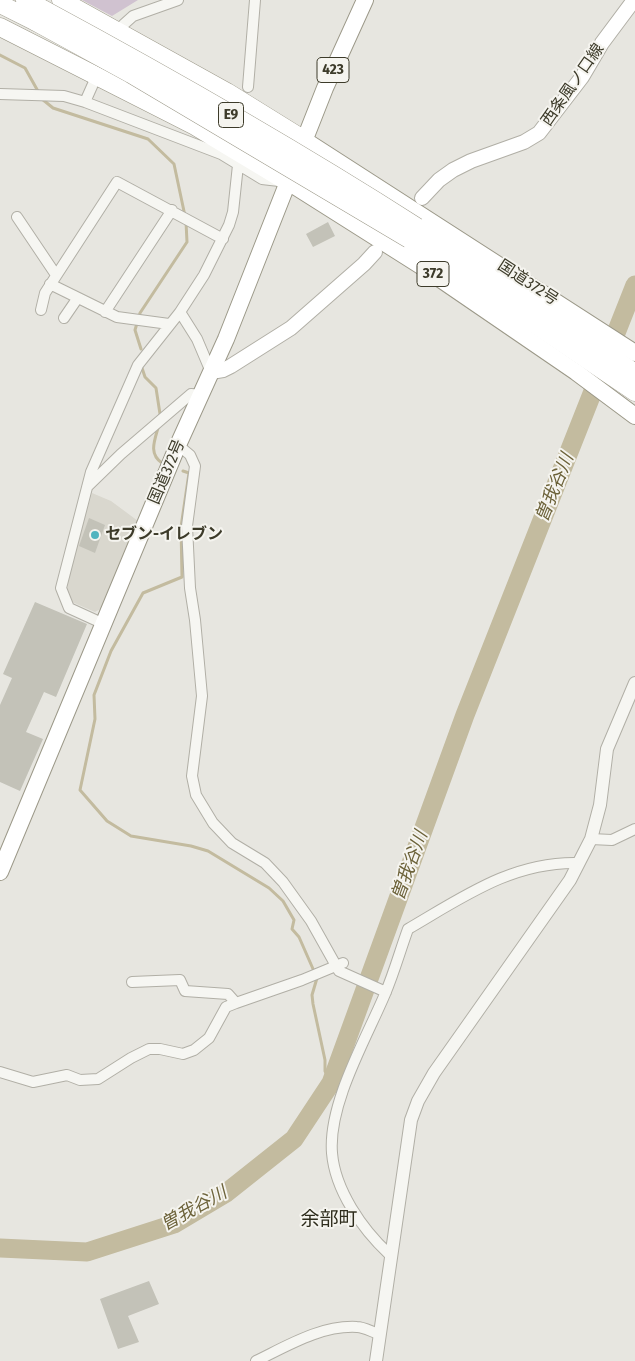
<!DOCTYPE html>
<html>
<head>
<meta charset="utf-8">
<style>
  body { margin:0 }
  canvas { display:block; background:#e7e6e0 }
</style>
</head>
<body>
<canvas width="635" height="1361"></canvas>
<script>
const g = document.querySelector('canvas').getContext('2d');
g.lineJoin = 'round';
function fill(path, color) {
  g.fillStyle = color;
  g.fill(path, 'evenodd');
}
function trace(path, color, width, dash) {
  g.strokeStyle = color;
  g.lineWidth = width;
  g.lineCap = dash ? 'butt' : 'round';
  g.setLineDash(dash || []);
  g.stroke(path);
}
function label(font, color, halo, rows, align = 'center') {
  g.font = font + ' "Fira Sans Condensed","Noto Sans JP",sans-serif';
  g.lineWidth = 4;
  g.setLineDash([]);
  g.textBaseline = 'middle';
  g.strokeStyle = halo;
  g.fillStyle = color;
  for (const [text, x, y, turn = 0] of rows) {
    g.save();
    g.translate(x, y);
    g.rotate((+turn || 0) * Math.PI / 180);
    g.textAlign = isNaN(turn) ? turn : align;
    if (halo) g.strokeText(text, 0, 0);
    g.fillText(text, 0, 0);
    g.restore();
  }
}
fill(new Path2D(`
  M 92,493 L 111,501 L 138,521 L 102,608 L 95,612 L 72,602 L 67,589 L 75,549 Z`), '#d9d7ce');
fill(new Path2D(`
  M 82,0 L 138,0 L 112,16 Z`), '#d0c2d0');
trace(new Path2D(`
  M 0,55 L 25,68 L 39,93
  M 42,99 L 53,108 L 148,139 L 174,164 L 185,216
  M 141,349 L 135,330 L 140,313 L 187,242 L 186,222
  M 142,368 L 145,377 L 156,388 L 160,414
  M 158,428 C 154,442 149,454 162,463
  M 183,471 L 189,473 L 181,527 L 182,577 L 143,593 L 111,651 L 94,695 L 95,719 L 80,790 L 107,821 L 131,836 L 191,846 L 208,851 L 269,888 L 283,901 L 294,920 L 292,929 L 299,937 L 317,978 L 312,995 L 313,1004 L 325,1060 L 325,1071 L 331,1083`), '#c3bb9f', 3);
trace(new Path2D(`
  M 0,1248 L 87,1252 L 174,1224 L 226,1193 L 294,1139 L 331,1083 L 465,715 L 635,285`), '#c3bb9f', 19);
fill(new Path2D(`
  M 328,222 L 335,236 L 313,247 L 306,234 Z
  M 89,518 L 105,525 L 95,553 L 79,546 Z
  M 35,602 L 87,624 L 56,697 L 44,692 L 26,732 L 43,739 L 20,791 L 0,782 L 0,705 L 12,678 L 3,674 Z
  M 149,1281 L 159,1304 L 128,1316 L 139,1342 L 118,1349 L 100,1299 Z`), '#c3c2b8');
const minor = new Path2D(`
  M 123,25 L 133,16 L 178,0
  M 248,87 L 255,0
  M 0,94 L 64,96 L 85,102 L 221,154 L 262,179 L 279,181
  M 85,102 L 93,84
  M 17,217 L 56,275
  M 50,284 L 117,317 L 169,324
  M 41,310 L 45,293 L 117,182 L 223,239
  M 105,312 L 172,210
  M 180,312 L 197,339 L 211,372
  M 64,318 L 77,299
  M 178,445 L 190,455 L 195,466 L 187,526 L 190,588 L 195,620 L 202,696 L 192,776 L 196,795 L 213,823 L 232,843 L 265,863 L 283,882 L 311,921 L 339,971 L 386,992
  M 87,487 L 121,454 L 191,394 L 202,395
  M 104,624 L 69,608 L 61,588 L 91,472 L 138,365 L 180,312 L 204,275 L 229,225 L 233,212 L 238,165
  M 591,839 L 612,840 L 635,829
  M 132,982 L 180,980 L 185,991 L 228,994 L 236,1003 L 302,980 L 343,963
  M 0,1072 L 33,1082 L 67,1075 L 80,1080 L 98,1079 L 131,1058 L 149,1049 L 160,1049 L 183,1054 L 194,1050 L 209,1038 L 226,1007 L 236,1003
  M 389,1254 C 362,1229 335,1190 332,1153 C 328,1104 366,1039 385,994 C 394,973 400,951 408,929 C 463,897 513,861 579,863
  M 256,1361 C 287,1346 321,1325 357,1327 C 364,1327 372,1332 379,1334`);
const tertiary = new Path2D(`
  M 376,1361 L 411,1120 L 418,1101 L 434,1073 L 570,880 L 591,839 L 600,805 L 607,749 L 635,683`);
const secondary = new Path2D(`
  M 422,198 L 439,180 L 453,170 L 471,161 L 524,142 L 539,133 L 582,77 L 602,43 L 634,0
  M 211,372 L 223,370 L 231,366 L 291,328 L 364,264 L 375,252`);
const trunk = new Path2D(`
  M 306,141 L 635,353
  M 288,182 L 424,268 L 576,372 L 635,416
  M 0,872 L 178,445 L 226,339 L 325,88 L 365,0`);
const motorway = new Path2D(`
  M 25,0 L 41,8
  M 61,0 L 227,92 L 306,141
  M 0,4 L 36,22
  M 0,27 L 195,126 L 288,182
  M 417,227 L 487,272 L 635,373
  M 409,239 L 635,392`);
trace(minor, '#b1afa6', 12);
trace(tertiary, '#b1afa6', 14);
trace(secondary, '#b1afa6', 16);
trace(trunk, '#9c9989', 18);
trace(motorway, '#9c9989', 19);
trace(minor, '#f6f6f2', 10);
trace(tertiary, '#f6f6f2', 12);
trace(secondary, '#fff', 14);
trace(trunk, '#fff', 16);
trace(motorway, '#fff', 18);
const motorwayBridge = new Path2D(`
  M 41,8 C 169,77 295,149 417,227
  M 36,22 L 131,74 L 409,239`);
trace(motorwayBridge, '#9c9989', 19, []);
trace(motorwayBridge, '#fff', 18);
for (const [x, y, r, color] of [
  [95,535,5,"#52b4bf"]
]) {
  const dot = new Path2D();
  dot.arc(x, y, r, 0, 2 * Math.PI);
  g.fillStyle = color;
  g.fill(dot);
  trace(dot, '#f5f4ef', 2);
}
for (const [x, y, w] of [
  [333,70,32],
  [231,115,25],
  [433,274,32]
]) {
  const box = new Path2D();
  box.roundRect(x - w / 2, y - 12.5, w, 25, 4);
  g.fillStyle = '#f5f4ef';
  g.fill(box);
  trace(box, '#3d3b2a', 1);
}
label('bold 15px', '#3d3b2a', null, [
  ["423",333,70],
  ["E9",231,115],
  ["372",433,274]
]);
label('16px', '#3d3b2a', '#f5f4ef', [
  ["西条風ノ口線",573,85,-55],
  ["国道372号",528,283,33],
  ["国道372号",167,472,-67]
]);
label('bold 16px', '#3d3b2a', '#f5f4ef', [
  ["セブン-イレブン",105,535]
], 'left');
label('italic 18px', '#6c6239', '#f5f4ef', [
  ["曽我谷川",555,488,-68],
  ["曽我谷川",410,866,-70],
  ["曽我谷川",194,1209,-29]
]);
label('19px', '#2e2c1c', '#f5f4ef', [
  ["余部町",329,1220]
]);
</script>
</body>
</html>
